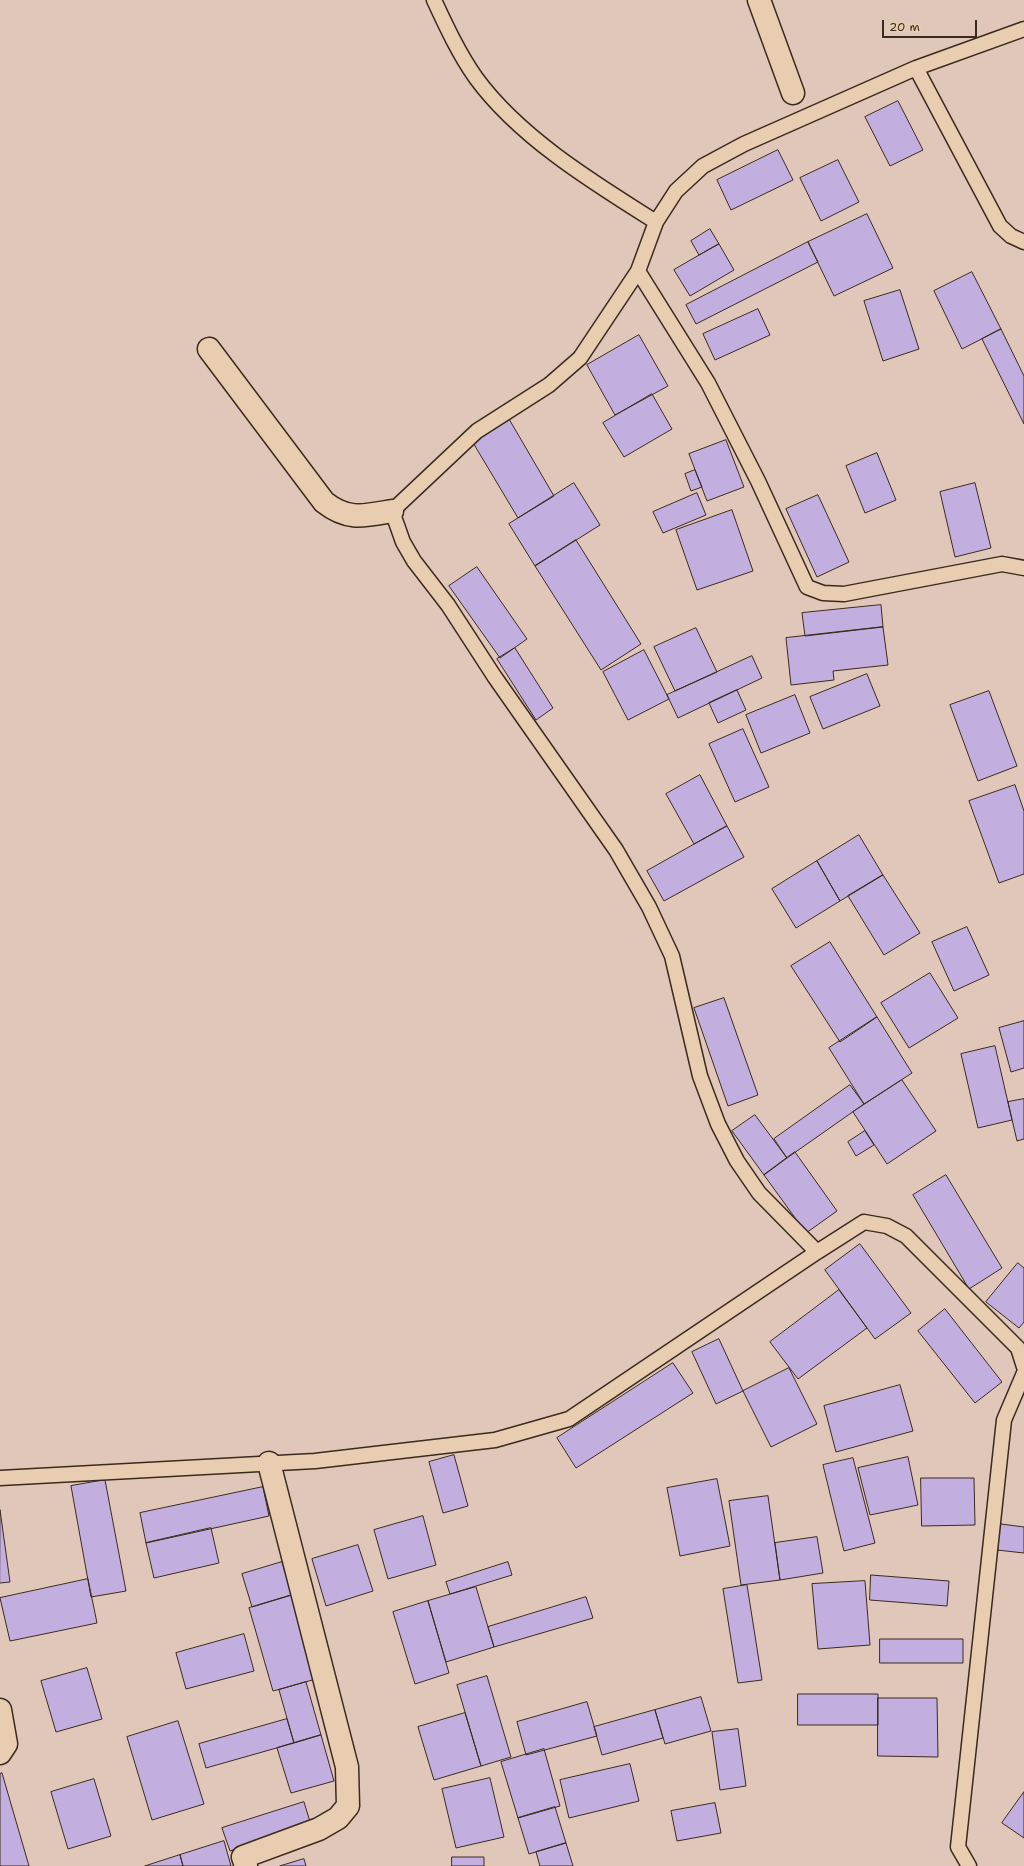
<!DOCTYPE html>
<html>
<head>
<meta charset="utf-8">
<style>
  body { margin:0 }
  #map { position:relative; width:1024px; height:1866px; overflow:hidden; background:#e1c7b9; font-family:"Shantell Sans",sans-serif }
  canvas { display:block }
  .scale { position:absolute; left:882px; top:20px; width:95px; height:18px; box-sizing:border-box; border:2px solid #3b2a1e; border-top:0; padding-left:5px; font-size:12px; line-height:14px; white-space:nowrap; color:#3b2a1e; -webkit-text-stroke:3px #e9cdb0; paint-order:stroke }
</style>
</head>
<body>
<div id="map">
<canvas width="1024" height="1866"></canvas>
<div class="scale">20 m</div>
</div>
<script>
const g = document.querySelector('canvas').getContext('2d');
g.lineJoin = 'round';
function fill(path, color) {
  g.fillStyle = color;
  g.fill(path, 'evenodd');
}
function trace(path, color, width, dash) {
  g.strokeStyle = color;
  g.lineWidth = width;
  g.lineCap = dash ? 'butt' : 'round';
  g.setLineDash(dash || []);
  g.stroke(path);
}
const building = new Path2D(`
  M 898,101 L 923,150 L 890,166 L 865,117 Z
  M 778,150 L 793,180 L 731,210 L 717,180 Z
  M 838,160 L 859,202 L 821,221 L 800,178 Z
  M 867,214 L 893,268 L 834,296 L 808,242 Z
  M 710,229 L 719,244 L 699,255 L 691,241 Z
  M 808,242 L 818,262 L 696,324 L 686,305 Z
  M 719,244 L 734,270 L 690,296 L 674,270 Z
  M 972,272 L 1001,329 L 962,349 L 934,291 Z
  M 900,290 L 919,349 L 883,361 L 864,301 Z
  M 758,309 L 770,335 L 715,360 L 703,334 Z
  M 1001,329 L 1024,376 L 1024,424 L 982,339 Z
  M 639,335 L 668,386 L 615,415 L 587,365 Z
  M 652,394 L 672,429 L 624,457 L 603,423 Z
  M 509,419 L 554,496 L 518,518 L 472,441 Z
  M 726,440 L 744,487 L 707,501 L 689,454 Z
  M 877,453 L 896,500 L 865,513 L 846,466 Z
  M 695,470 L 702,487 L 691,491 L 685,474 Z
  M 574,483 L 600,525 L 535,566 L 509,524 Z
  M 975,483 L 991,548 L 955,557 L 940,492 Z
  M 697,493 L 706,515 L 663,533 L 653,512 Z
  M 818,495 L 849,562 L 817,577 L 786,509 Z
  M 732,510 L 753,571 L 697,590 L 676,530 Z
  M 576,540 L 641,644 L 601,670 L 535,566 Z
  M 477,567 L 527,639 L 500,658 L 449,586 Z
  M 881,605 L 883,627 L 805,636 L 802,613 Z
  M 883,627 L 888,665 L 833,671 L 834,680 L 791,685 L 786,638 Z
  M 696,628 L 717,672 L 675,691 L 654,647 Z
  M 515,648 L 553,708 L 536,720 L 497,659 Z
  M 644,650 L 669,699 L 628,720 L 603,672 Z
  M 752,656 L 762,678 L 678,718 L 667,695 Z
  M 867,674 L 880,706 L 823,729 L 810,697 Z
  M 737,690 L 746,710 L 718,723 L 709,703 Z
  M 989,691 L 1017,766 L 978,781 L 950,705 Z
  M 795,695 L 810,733 L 761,753 L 746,715 Z
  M 743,729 L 769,787 L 735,802 L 709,744 Z
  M 700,775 L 727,826 L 694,844 L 666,794 Z
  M 1015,785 L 1024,811 L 1024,874 L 999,883 L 969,801 Z
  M 727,826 L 744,857 L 664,901 L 647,871 Z
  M 859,835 L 883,875 L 840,901 L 817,861 Z
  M 817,861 L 840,901 L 796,928 L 772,889 Z
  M 883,875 L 920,933 L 884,955 L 848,896 Z
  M 967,927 L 989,975 L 954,991 L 932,942 Z
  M 830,942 L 877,1017 L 840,1042 L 791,966 Z
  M 930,973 L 958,1018 L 909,1048 L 881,1003 Z
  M 724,998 L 758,1095 L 728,1106 L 694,1008 Z
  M 877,1017 L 912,1073 L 864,1104 L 829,1048 Z
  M 1024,1021 L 1024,1068 L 1011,1072 L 999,1028 Z
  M 995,1046 L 1012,1120 L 978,1128 L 961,1054 Z
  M 902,1080 L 936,1131 L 887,1164 L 853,1112 Z
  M 850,1085 L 864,1104 L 787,1158 L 774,1139 Z
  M 1024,1099 L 1024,1139 L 1017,1141 L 1008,1102 Z
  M 755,1115 L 787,1158 L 764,1175 L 732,1131 Z
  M 865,1131 L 874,1145 L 856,1156 L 848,1142 Z
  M 795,1152 L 837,1211 L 806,1233 L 764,1175 Z
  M 946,1175 L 1002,1268 L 969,1289 L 913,1195 Z
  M 860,1244 L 911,1313 L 875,1339 L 825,1270 Z
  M 1018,1263 L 1024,1268 L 1024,1322 L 1019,1328 L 986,1302 Z
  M 839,1290 L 867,1328 L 798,1379 L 770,1342 Z
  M 945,1309 L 1002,1382 L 975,1403 L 918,1331 Z
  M 719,1339 L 743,1391 L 716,1404 L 692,1352 Z
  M 673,1363 L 693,1393 L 576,1468 L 557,1438 Z
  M 789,1368 L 817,1424 L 771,1447 L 743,1391 Z
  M 900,1385 L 913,1431 L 836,1452 L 824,1406 Z
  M 454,1455 L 468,1506 L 443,1513 L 429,1462 Z
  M 908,1457 L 918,1505 L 870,1515 L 858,1468 Z
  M 853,1458 L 875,1543 L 844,1551 L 823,1465 Z
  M 921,1478 L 974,1478 L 975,1525 L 922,1526 Z
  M 717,1479 L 730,1546 L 680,1556 L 667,1488 Z
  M 105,1480 L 126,1591 L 91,1597 L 71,1486 Z
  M 263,1487 L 269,1516 L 146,1543 L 140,1513 Z
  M 768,1496 L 780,1580 L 741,1585 L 729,1501 Z
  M 0,1510 L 10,1582 L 0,1583 Z
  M 423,1516 L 436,1565 L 388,1579 L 374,1530 Z
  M 1001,1524 L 1024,1527 L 1024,1553 L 997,1550 Z
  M 211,1528 L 219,1563 L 154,1578 L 146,1543 Z
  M 817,1537 L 823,1573 L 780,1580 L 775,1543 Z
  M 358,1545 L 373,1591 L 326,1606 L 312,1559 Z
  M 282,1562 L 292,1595 L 252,1607 L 242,1574 Z
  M 508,1562 L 512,1575 L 450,1594 L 446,1582 Z
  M 871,1575 L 949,1581 L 947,1606 L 870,1600 Z
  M 88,1579 L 97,1623 L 10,1641 L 0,1598 Z
  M 865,1581 L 870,1645 L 818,1649 L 812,1584 Z
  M 747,1585 L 762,1680 L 738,1683 L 723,1589 Z
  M 476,1587 L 494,1647 L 446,1662 L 428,1601 Z
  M 292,1595 L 316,1679 L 273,1691 L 249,1608 Z
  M 586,1597 L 593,1618 L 494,1647 L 488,1627 Z
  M 428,1601 L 449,1673 L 415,1684 L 393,1612 Z
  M 244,1634 L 254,1671 L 186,1689 L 176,1653 Z
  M 880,1639 L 963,1639 L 963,1663 L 880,1663 Z
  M 87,1668 L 102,1719 L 56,1732 L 41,1681 Z
  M 487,1676 L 511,1757 L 481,1766 L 457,1685 Z
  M 306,1682 L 321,1735 L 294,1743 L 279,1690 Z
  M 798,1694 L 878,1694 L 878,1725 L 798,1725 Z
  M 701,1697 L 711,1731 L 665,1744 L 655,1710 Z
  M 878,1698 L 937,1698 L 938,1757 L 878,1756 Z
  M 587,1702 L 597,1736 L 526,1755 L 517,1722 Z
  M 655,1710 L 663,1738 L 602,1755 L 594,1727 Z
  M 465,1713 L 481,1766 L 434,1780 L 418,1727 Z
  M 287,1719 L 294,1743 L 206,1768 L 199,1744 Z
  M 178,1721 L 204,1804 L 152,1820 L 127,1737 Z
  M 738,1729 L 746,1786 L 720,1790 L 712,1732 Z
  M 321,1735 L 334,1781 L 291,1793 L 277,1748 Z
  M 544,1749 L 560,1806 L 518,1818 L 501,1762 Z
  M 630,1764 L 639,1801 L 569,1818 L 560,1780 Z
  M 2,1773 L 29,1866 L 0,1866 L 0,1774 Z
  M 490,1778 L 504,1837 L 456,1848 L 442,1789 Z
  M 94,1779 L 111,1836 L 68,1849 L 51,1792 Z
  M 1024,1792 L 1024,1838 L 1002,1823 Z
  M 304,1802 L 311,1825 L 230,1851 L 222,1828 Z
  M 715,1803 L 721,1833 L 677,1841 L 671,1811 Z
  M 555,1807 L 566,1843 L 529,1854 L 518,1818 Z
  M 224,1841 L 231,1866 L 183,1866 L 180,1855 Z
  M 566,1843 L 573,1866 L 540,1866 L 536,1852 Z
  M 180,1855 L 183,1866 L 145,1866 Z
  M 452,1857 L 484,1857 L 484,1866 L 452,1866 Z
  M 304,1859 L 306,1866 L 280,1866 Z`);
fill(building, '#c2afdf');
trace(building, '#3b2a1e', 1);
const lane = new Path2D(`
  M 434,0 C 446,26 459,54 476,78 C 520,138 594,183 656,222
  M 1024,29 L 916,68 L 744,144 L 703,166 L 676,191 L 656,222 L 638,271 L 580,358 L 549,385 L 477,431 L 392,511 L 403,542 L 414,561 L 448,605 L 494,676 L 616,850 L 649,907 L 672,956 L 700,1076 L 718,1124 L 737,1161 L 759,1193 L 817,1252 L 864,1222 L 887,1226 L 906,1236 L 1018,1348 L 1024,1367
  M 916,68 L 1000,226 L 1011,236 L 1024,242
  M 638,271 L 708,383 L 758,481 L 807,587 L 823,593 L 844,594 L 1002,564 L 1024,568
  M 0,1478 L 315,1461 L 495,1440 L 569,1419 L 817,1252
  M 969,1866 L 958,1847 L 1004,1420 L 1024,1373`);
const street = new Path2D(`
  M 759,0 L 793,93
  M 209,349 L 324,502 C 348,521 364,516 392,511
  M 0,1710 L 6,1744 L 0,1753
  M 246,1866 L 243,1857 L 319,1829 L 338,1818 L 348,1806 L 347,1767 L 269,1463`);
trace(lane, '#3b2a1e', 17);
trace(street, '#3b2a1e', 25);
trace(lane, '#e9cdb0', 14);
trace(street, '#e9cdb0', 22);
</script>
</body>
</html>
